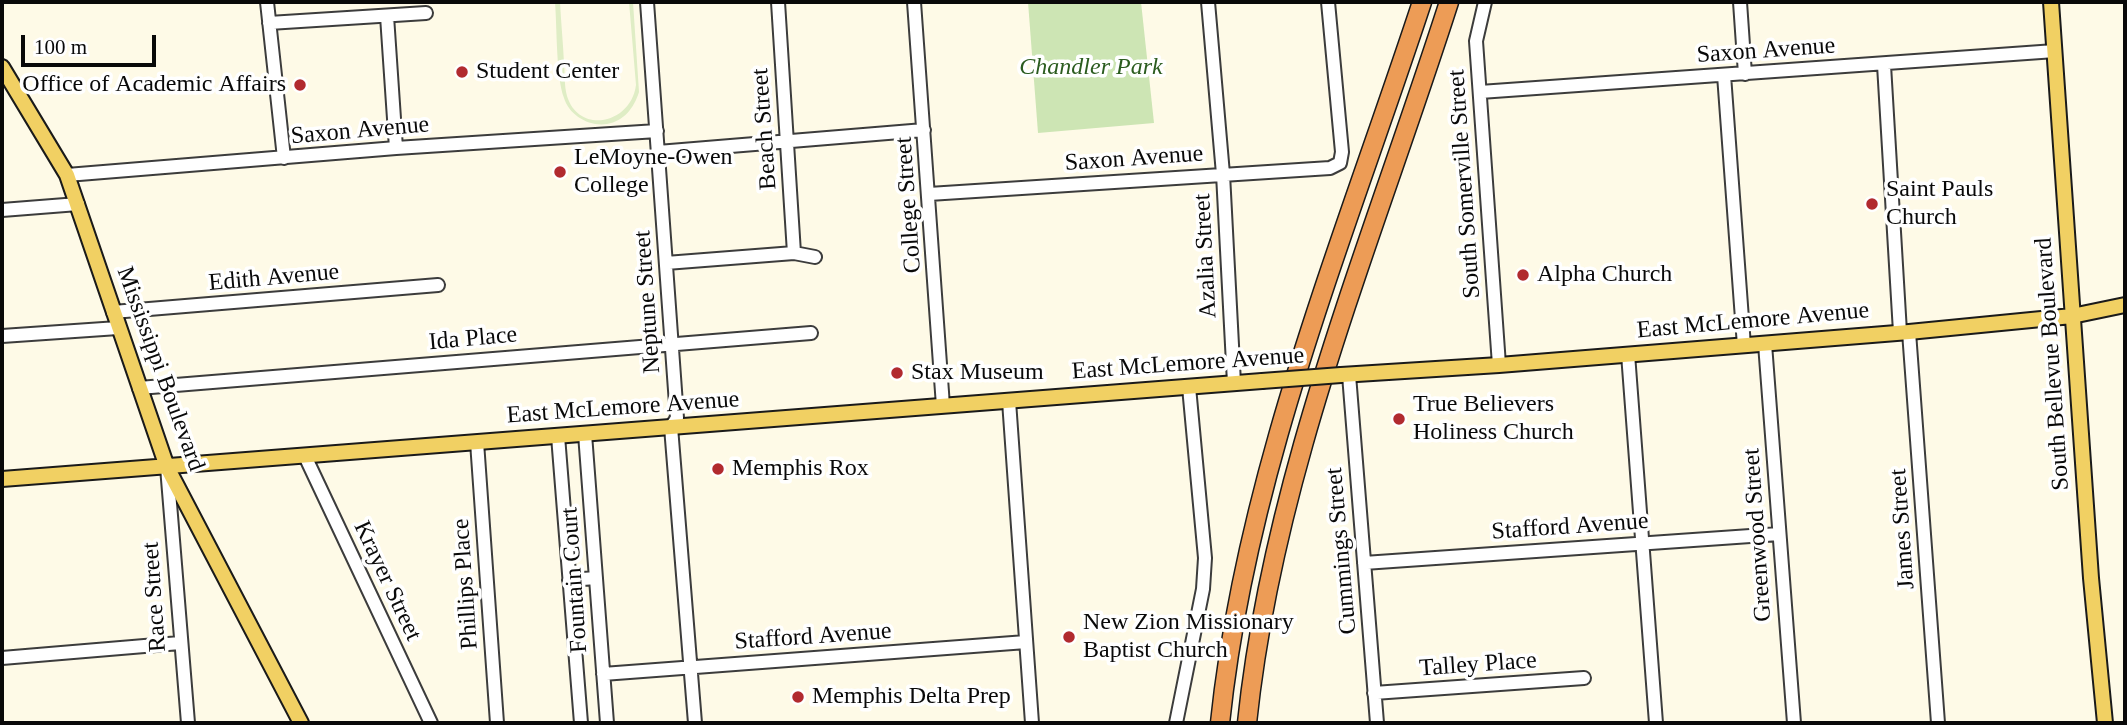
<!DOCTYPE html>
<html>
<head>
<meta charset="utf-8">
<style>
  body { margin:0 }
  #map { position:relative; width:2127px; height:725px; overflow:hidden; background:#fefae7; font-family:Georgia,serif }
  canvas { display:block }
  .frame { position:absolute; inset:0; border:4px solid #090909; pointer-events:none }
  .scale { position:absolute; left:21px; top:35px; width:135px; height:32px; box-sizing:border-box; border:4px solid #090909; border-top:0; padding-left:9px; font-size:21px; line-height:24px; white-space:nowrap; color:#090909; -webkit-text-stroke:5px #fff; paint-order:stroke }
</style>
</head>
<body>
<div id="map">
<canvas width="2127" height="725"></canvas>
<div class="frame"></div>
<div class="scale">100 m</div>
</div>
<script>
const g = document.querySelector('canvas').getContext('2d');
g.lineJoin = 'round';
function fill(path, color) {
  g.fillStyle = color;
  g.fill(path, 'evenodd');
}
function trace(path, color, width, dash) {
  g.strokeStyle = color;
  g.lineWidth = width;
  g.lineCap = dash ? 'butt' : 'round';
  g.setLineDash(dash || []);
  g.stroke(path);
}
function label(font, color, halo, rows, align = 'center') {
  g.font = font + ' Georgia,serif';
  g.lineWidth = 7;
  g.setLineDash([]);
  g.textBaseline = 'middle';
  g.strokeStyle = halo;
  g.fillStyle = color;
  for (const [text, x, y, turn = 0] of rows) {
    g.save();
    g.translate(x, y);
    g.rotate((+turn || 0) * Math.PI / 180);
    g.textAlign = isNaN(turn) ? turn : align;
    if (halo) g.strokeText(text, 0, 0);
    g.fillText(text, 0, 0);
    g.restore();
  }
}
fill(new Path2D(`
  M 1028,2 L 1141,2 L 1154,123 L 1038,133 Z`), '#cde5b4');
fill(new Path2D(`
  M 555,2 L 560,2 C 561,22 563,42 564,63 C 565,73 564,85 567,96 C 579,135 631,124 636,85 L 629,2 L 633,2 L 639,92 C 634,108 624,121 607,124 C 589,127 569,115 564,98 C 556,77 557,27 555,2 Z`), '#dfedc5');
const minor = new Path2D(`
  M 267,2 L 284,158
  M 647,2 L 677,418 L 671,427 L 695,723
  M 778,2 L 794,253
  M 914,2 L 943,406
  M 1208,2 L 1223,174 L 1234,383
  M 1485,2 L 1476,41 L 1499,365
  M 1740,2 L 1745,74
  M 387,16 L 396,148
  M 269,23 L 426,13
  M 1884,65 L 1900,332
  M 1724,75 L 1744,346
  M 1480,92 L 2055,51
  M 658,152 L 924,130
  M 67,175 L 396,148 L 657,131
  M 929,194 L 1330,168 L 1340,163 L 1342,152 L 1328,2
  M 2,210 L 78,204
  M 666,263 L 794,253 L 815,257
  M 113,312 L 438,285
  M 1909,332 L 1938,723
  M 2,336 L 118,328
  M 1765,344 L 1794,723
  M 1628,354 L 1656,723
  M 1349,375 L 1377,723
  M 139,388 L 811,333
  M 1009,401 L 1032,723
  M 585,434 L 607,723
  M 558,436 L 581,723
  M 477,442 L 497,723
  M 305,456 L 431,723
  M 167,467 L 188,723
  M 1364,563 L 1779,534
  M 569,580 L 596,578
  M 2,658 L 180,643
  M 603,674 L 1026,642
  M 1374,693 L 1584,678
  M 1176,723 L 1203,589 L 1205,558 L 1189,387`);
const major = new Path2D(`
  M 2051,2 L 2091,578 L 2105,723
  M 2,67 L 67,175 L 167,467 L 301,723
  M 1341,375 L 1499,365 L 1909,332 L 2072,316 L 2125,305
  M 2,479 L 1262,381`);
const highway = new Path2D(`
  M 1220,723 C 1246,473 1344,239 1422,2
  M 1247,723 C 1273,473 1373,239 1449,2`);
trace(minor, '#3c3c3c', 16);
trace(major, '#1a1a1a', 18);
trace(highway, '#1a1a1a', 21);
trace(minor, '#fff', 12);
trace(major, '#f1d063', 14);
trace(highway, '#ed9c56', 18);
const majorBridge = new Path2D(`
  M 1262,381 L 1341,375`);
trace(majorBridge, '#1a1a1a', 18, []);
trace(majorBridge, '#f1d063', 14);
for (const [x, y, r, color] of [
  [462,72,7,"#b12a2f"],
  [300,85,7,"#b12a2f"],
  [560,172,7,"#b12a2f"],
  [1872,204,7,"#b12a2f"],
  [1523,275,7,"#b12a2f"],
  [897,373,7,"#b12a2f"],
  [1399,419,7,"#b12a2f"],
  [718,469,7,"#b12a2f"],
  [1069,637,7,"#b12a2f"],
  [798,697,7,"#b12a2f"]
]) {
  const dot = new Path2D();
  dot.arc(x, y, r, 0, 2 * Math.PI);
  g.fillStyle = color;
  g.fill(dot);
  trace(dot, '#fff', 2.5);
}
label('24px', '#090909', '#fff', [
  ["Saxon Avenue",1766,51,-4],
  ["Beach Street",765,129,-94],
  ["Saxon Avenue",360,131,-5],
  ["Saxon Avenue",1134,159,-4],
  ["South Somerville Street",1465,184,-94],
  ["College Street",909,205,-94],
  ["Azalia Street",1206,256,-93],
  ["Edith Avenue",274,278,-5],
  ["Neptune Street",648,302,-94],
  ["East McLemore Avenue",1753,321,-5],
  ["Ida Place",473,339,-5],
  ["East McLemore Avenue",1188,364,-4],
  ["South Bellevue Boulevard",2053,364,-94],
  ["Mississippi Boulevard",160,369,70],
  ["East McLemore Avenue",623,408,-4],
  ["Stafford Avenue",1570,527,-4],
  ["James Street",1903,529,-94],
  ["Greenwood Street",1758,535,-94],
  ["Cummings Street",1342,551,-95],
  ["Fountain Court",575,580,-94],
  ["Krayer Street",387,581,65],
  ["Phillips Place",466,584,-94],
  ["Race Street",155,597,-94],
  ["Stafford Avenue",813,637,-4],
  ["Talley Place",1478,665,-4]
]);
label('italic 24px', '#2b5c1f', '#fff', [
  ["Chandler Park",1091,68]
]);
label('24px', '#090909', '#fff', [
  ["Student Center",476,72],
  ["Office of Academic Affairs",286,85,"right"],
  ["LeMoyne-Owen",574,158],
  ["College",574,186],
  ["Saint Pauls",1886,190],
  ["Church",1886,218],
  ["Alpha Church",1537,275],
  ["Stax Museum",911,373],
  ["True Believers",1413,405],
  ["Holiness Church",1413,433],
  ["Memphis Rox",732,469],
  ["New Zion Missionary",1083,623],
  ["Baptist Church",1083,651],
  ["Memphis Delta Prep",812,697]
], 'left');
</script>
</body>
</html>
